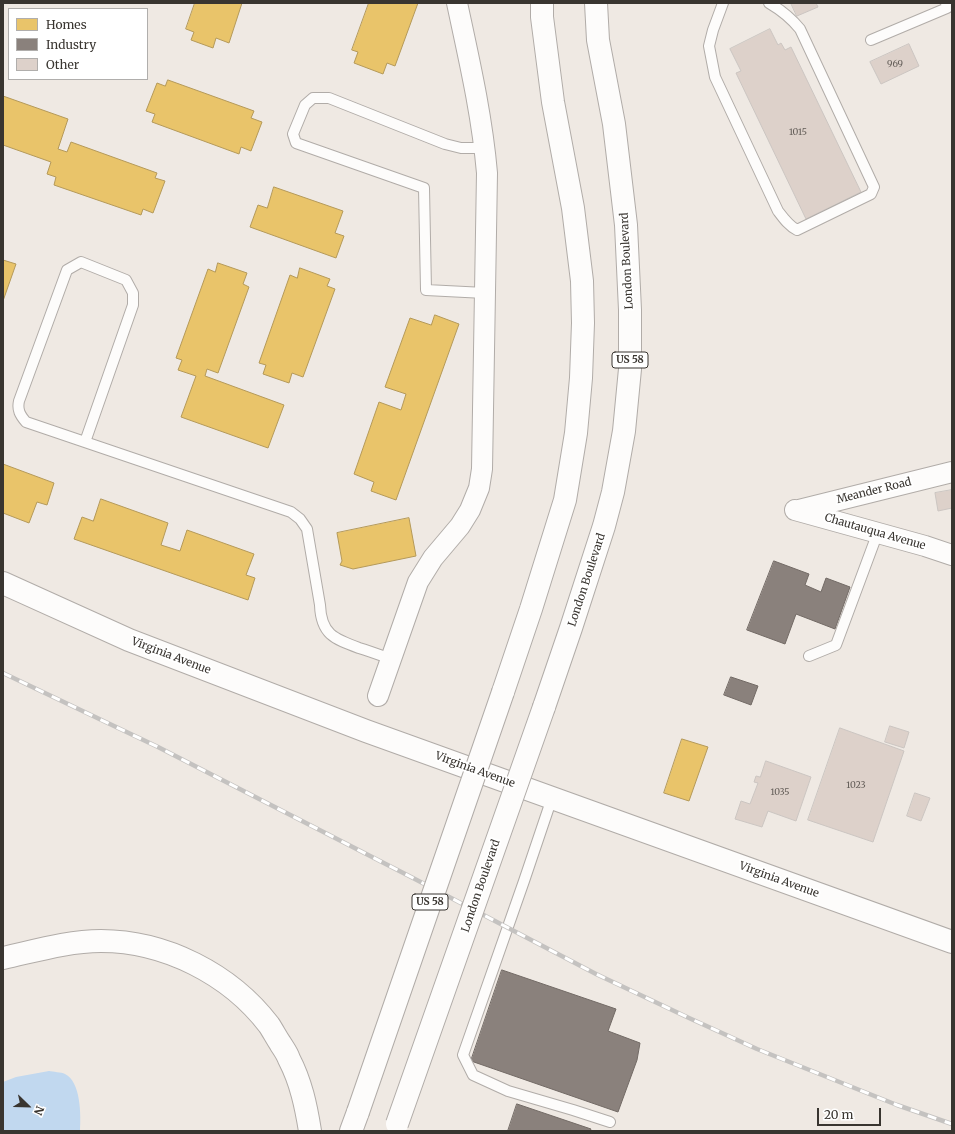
<!DOCTYPE html>
<html>
<head>
<meta charset="utf-8">
<style>
  body { margin:0 }
  #map { position:relative; width:955px; height:1134px; overflow:hidden; background:#efe9e3; font-family:Merriweather,serif }
  canvas { display:block }
  .frame { position:absolute; inset:0; border:4px solid #393530; pointer-events:none }
  .legend { position:absolute; left:8px; top:8px; width:140px; height:72px; box-sizing:border-box; background:#fff; border:1px solid #b0aeac; margin:0; padding:5px 7px; list-style:none; font-size:12px; color:#393530 }
  .legend li { display:flex; align-items:center; gap:8px; height:20px }
  .legend b { width:20px; border:1px solid #b0aeac }
  .north { position:absolute; left:8px; top:1086px; width:40px; height:40px; -webkit-text-stroke:3px #fff; paint-order:stroke; rotate:113deg; font-size:11px; font-weight:700; line-height:16px; text-align:center; color:#393530 }
  .north::after { content:''; display:block; margin:auto; width:14px; height:18px; background:#393530; clip-path:polygon(50% 0,100% 100%,50% 72%,0 100%) }
  .scale { position:absolute; left:817px; top:1108px; width:64px; height:18px; box-sizing:border-box; border:2px solid #393530; border-top:0; padding-left:5px; font-size:12px; line-height:14px; white-space:nowrap; color:#393530; -webkit-text-stroke:3px #fff; paint-order:stroke }
</style>
</head>
<body>
<div id="map">
<canvas width="955" height="1134"></canvas>
<div class="frame"></div>
<ul class="legend">
<li><b style="height:11px;background:#e9c46a"></b>Homes</li>
<li><b style="height:11px;background:#8a817c"></b>Industry</li>
<li><b style="height:11px;background:#ddd1ca"></b>Other</li>
</ul>
<div class="north">N</div>
<div class="scale">20 m</div>
</div>
<script>
const g = document.querySelector('canvas').getContext('2d');
g.lineJoin = 'round';
function fill(path, color) {
  g.fillStyle = color;
  g.fill(path, 'evenodd');
}
function trace(path, color, width, dash) {
  g.strokeStyle = color;
  g.lineWidth = width;
  g.lineCap = dash ? 'butt' : 'round';
  g.setLineDash(dash || []);
  g.stroke(path);
}
function label(font, color, halo, rows, align = 'center') {
  g.font = font + ' Merriweather,serif';
  g.lineWidth = 4;
  g.setLineDash([]);
  g.textBaseline = 'middle';
  g.strokeStyle = halo;
  g.fillStyle = color;
  for (const [text, x, y, turn = 0] of rows) {
    g.save();
    g.translate(x, y);
    g.rotate((+turn || 0) * Math.PI / 180);
    g.textAlign = isNaN(turn) ? turn : align;
    if (halo) g.strokeText(text, 0, 0);
    g.fillText(text, 0, 0);
    g.restore();
  }
}
fill(new Path2D(`
  M 49,1071 C 53,1072 61,1072 65,1074 C 81,1082 81,1115 80,1131 L 3,1131 L 3,1082 L 16,1077 Z`), '#c1d8ef');
const homes = new Path2D(`
  M 195,3 L 242,3 L 229,43 L 216,38 L 213,48 L 191,40 L 194,32 L 186,29 Z
  M 369,3 L 418,3 L 395,66 L 387,63 L 383,74 L 354,63 L 358,52 L 352,50 Z
  M 168,80 L 254,111 L 251,118 L 262,122 L 251,151 L 241,147 L 239,154 L 152,122 L 155,114 L 146,111 L 157,83 L 165,86 Z
  M 3,96 L 68,119 L 58,149 L 67,152 L 71,142 L 157,173 L 155,178 L 165,181 L 153,213 L 143,209 L 141,215 L 54,185 L 56,177 L 47,174 L 51,162 L 3,145 Z
  M 274,187 L 343,211 L 335,233 L 344,236 L 336,258 L 250,227 L 258,205 L 267,208 Z
  M 3,260 L 16,264 L 3,301 Z
  M 218,263 L 247,273 L 243,284 L 249,287 L 218,373 L 207,369 L 205,376 L 284,405 L 268,448 L 181,417 L 196,376 L 178,370 L 182,360 L 176,358 L 208,269 L 215,272 Z
  M 300,268 L 330,279 L 327,286 L 335,289 L 303,377 L 292,373 L 289,383 L 263,374 L 266,365 L 259,363 L 290,275 L 297,278 Z
  M 435,315 L 459,324 L 396,500 L 371,491 L 374,482 L 354,474 L 379,402 L 401,410 L 406,394 L 385,387 L 410,318 L 431,325 Z
  M 3,464 L 54,483 L 47,505 L 37,502 L 29,523 L 3,513 Z
  M 101,499 L 168,523 L 161,545 L 180,551 L 187,530 L 254,554 L 246,575 L 255,578 L 248,600 L 74,539 L 82,517 L 93,521 Z
  M 409,518 L 416,556 L 353,569 L 340,565 L 342,561 L 337,533 Z
  M 682,739 L 708,747 L 689,801 L 664,793 Z`);
fill(homes, '#e9c46a');
trace(homes, '#b49959', 1);
const industry = new Path2D(`
  M 774,561 L 809,574 L 805,585 L 821,592 L 826,578 L 850,587 L 835,629 L 796,614 L 785,644 L 747,630 Z
  M 731,677 L 758,686 L 751,705 L 724,695 Z
  M 502,970 L 616,1009 L 608,1031 L 640,1043 L 637,1060 L 618,1112 L 471,1061 Z
  M 517,1104 L 591,1129 L 590,1131 L 508,1131 Z`);
fill(industry, '#8a817c');
trace(industry, '#726a65', 1);
const building = new Path2D(`
  M 791,3 L 816,3 L 818,7 L 797,16 Z
  M 770,29 L 778,45 L 781,43 L 785,50 L 791,47 L 861,192 L 806,219 L 736,73 L 741,71 L 730,49 Z
  M 909,44 L 919,66 L 881,84 L 870,62 Z
  M 952,490 L 952,508 L 938,511 L 935,493 Z
  M 890,726 L 909,732 L 904,748 L 885,742 Z
  M 840,728 L 904,751 L 873,842 L 808,820 Z
  M 766,761 L 811,777 L 796,821 L 768,811 L 762,827 L 735,819 L 741,801 L 750,804 L 758,783 L 754,782 L 756,776 L 760,777 Z
  M 915,793 L 930,798 L 921,821 L 907,816 Z`);
fill(building, '#ddd1ca');
trace(building, '#cbc5c1', 1);
const service = new Path2D(`
  M 723,3 L 713,30 L 709,46 L 715,77 L 778,211 C 784,219 789,226 797,230 L 871,194 L 874,187 L 800,29 C 791,18 781,10 769,3
  M 871,40 L 947,8 L 946,3
  M 485,148 L 461,148 L 445,144 L 329,98 L 313,98 L 305,105 L 293,134 L 296,143 L 424,188 L 426,290 L 485,293
  M 85,442 L 133,305 L 133,293 L 126,280 L 81,262 L 67,270 L 19,401 C 17,410 20,415 26,422 L 291,512 L 300,519 L 307,529 L 320,605 C 321,634 334,639 359,648 C 369,651 380,655 391,659
  M 809,656 L 836,645 L 878,532
  M 552,798 L 524,881 L 463,1055 L 473,1075 L 508,1091 L 573,1110 L 610,1122`);
const minor = new Path2D(`
  M 795,510 L 925,546 L 952,555
  M 799,510 L 952,472
  M 378,696 L 418,582 L 433,558 L 460,526 L 470,510 L 479,488 L 482,469 L 487,173 C 482,115 469,59 457,3`);
const tertiary = new Path2D(`
  M 3,583 L 129,640 L 366,731 L 952,942`);
const primary = new Path2D(`
  M 503,692 L 531,609 L 565,500 L 576,433 L 581,378 L 583,323 L 582,281 L 573,208 L 553,102 L 542,17 L 542,3
  M 544,707 L 571,628 L 604,526 L 613,492 L 624,431 L 630,369 L 630,310 L 626,225 L 614,124 L 598,40 L 596,3
  M 351,1131 L 358,1112`);
const motorway = new Path2D(`
  M 3,958 C 35,951 68,941 101,941 C 165,941 230,974 269,1025 C 273,1031 276,1037 280,1043 C 283,1048 287,1053 289,1059 C 301,1082 306,1106 310,1131`);
trace(service, '#b1aca8', 12);
trace(minor, '#b1aca8', 22);
trace(tertiary, '#b1aca8', 24);
trace(primary, '#b1aca8', 24);
trace(motorway, '#b1aca8', 24);
trace(service, '#fdfcfb', 10);
trace(minor, '#fdfcfb', 20);
trace(tertiary, '#fdfcfb', 22);
trace(primary, '#fdfcfb', 22);
trace(motorway, '#fdfcfb', 22);
const rail = new Path2D(`
  M 3,673 L 158,747 L 413,878 L 596,974 L 689,1018 L 757,1049 L 897,1105 L 952,1124`);
trace(rail, '#c4c2c0', 4.5);
trace(rail, '#fff', 3, [9]);
const primaryBridge = new Path2D(`
  M 358,1112 L 503,692
  M 397,1124 L 544,707`);
trace(primaryBridge, '#b1aca8', 24, []);
trace(primaryBridge, '#fdfcfb', 22);
label('9px', '#645e59', null, [
  ["969",895,64],
  ["1015",798,132],
  ["1023",856,785],
  ["1035",780,792]
]);
for (const [x, y, w] of [
  [630,360,36],
  [430,902,36]
]) {
  const box = new Path2D();
  box.roundRect(x - w / 2, y - 8, w, 16, 3);
  g.fillStyle = '#fff';
  g.fill(box);
  trace(box, '#393530', 1);
}
label('bold 10px', '#393530', null, [
  ["US 58",630,360],
  ["US 58",430,902]
]);
label('11px', '#393530', '#fff', [
  ["London Boulevard",627,261,-93],
  ["Meander Road",874,491,-14],
  ["Chautauqua Avenue",875,532,16],
  ["London Boulevard",587,580,-72],
  ["Virginia Avenue",171,656,21],
  ["Virginia Avenue",475,770,20],
  ["Virginia Avenue",779,880,20],
  ["London Boulevard",481,886,-71]
]);
</script>
</body>
</html>
